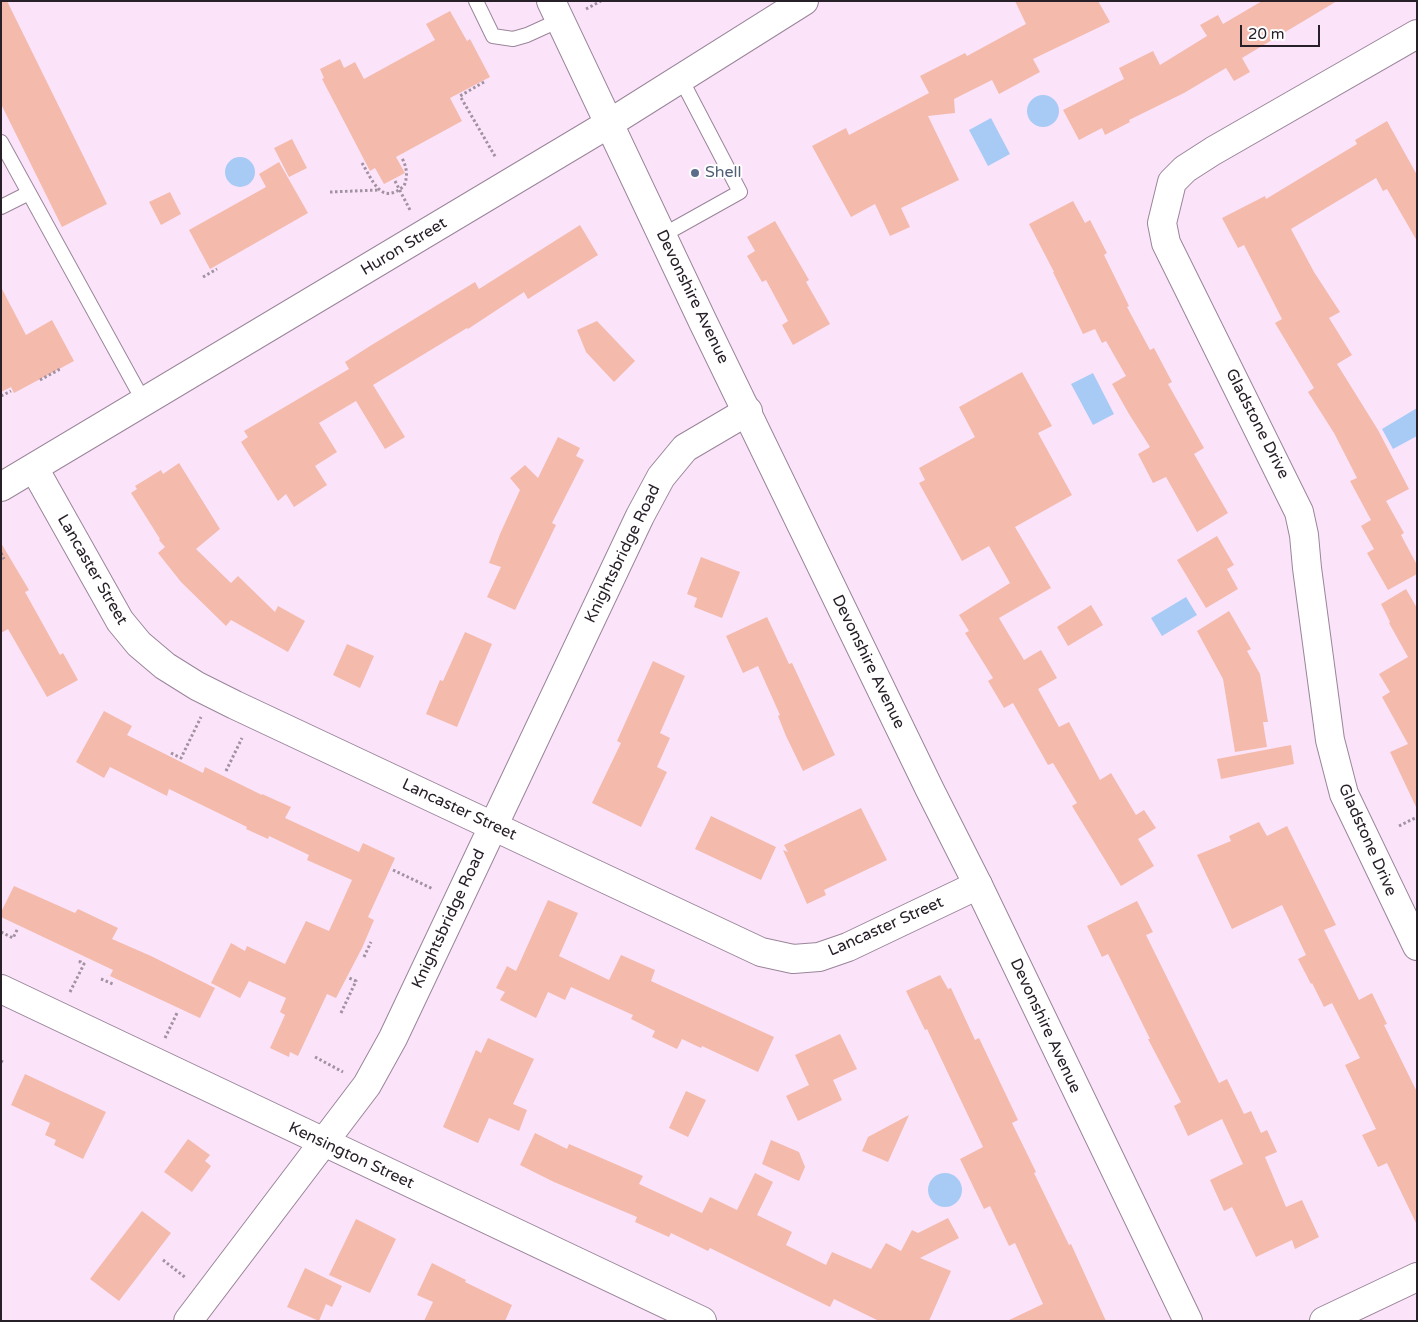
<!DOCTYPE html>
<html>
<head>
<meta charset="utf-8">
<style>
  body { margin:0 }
  #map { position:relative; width:1418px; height:1322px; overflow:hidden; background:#fbe4fa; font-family:"Varela Round",sans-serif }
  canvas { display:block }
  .frame { position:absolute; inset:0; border:2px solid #282028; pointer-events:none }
  .scale { position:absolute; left:1240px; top:25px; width:80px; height:22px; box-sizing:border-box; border:2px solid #282028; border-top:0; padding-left:6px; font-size:15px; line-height:18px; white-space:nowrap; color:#282028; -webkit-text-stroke:4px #fff; paint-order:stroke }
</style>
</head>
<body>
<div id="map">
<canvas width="1418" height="1322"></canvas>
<div class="frame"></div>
<div class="scale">20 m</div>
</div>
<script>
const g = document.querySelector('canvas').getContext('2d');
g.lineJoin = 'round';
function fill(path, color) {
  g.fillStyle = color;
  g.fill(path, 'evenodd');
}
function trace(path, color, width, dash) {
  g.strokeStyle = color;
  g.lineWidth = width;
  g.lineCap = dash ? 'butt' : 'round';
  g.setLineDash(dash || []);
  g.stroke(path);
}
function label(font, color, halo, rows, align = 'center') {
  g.font = font + ' "Varela Round",sans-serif';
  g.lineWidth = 4;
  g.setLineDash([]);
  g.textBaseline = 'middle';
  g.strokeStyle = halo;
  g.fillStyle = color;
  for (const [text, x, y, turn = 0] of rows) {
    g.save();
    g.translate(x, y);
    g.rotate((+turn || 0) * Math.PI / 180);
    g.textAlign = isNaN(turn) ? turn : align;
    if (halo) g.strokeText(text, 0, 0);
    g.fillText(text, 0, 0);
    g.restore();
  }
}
fill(new Path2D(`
  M1027 111a16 16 0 1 1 32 0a16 16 0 1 1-32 0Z
  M 991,118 L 1010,154 L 988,166 L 969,130 Z
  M225 172a15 15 0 1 1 30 0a15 15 0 1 1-30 0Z
  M 1093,373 L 1114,414 L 1093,425 L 1071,384 Z
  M 1417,408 L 1417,436 L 1393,449 L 1382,429 Z
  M 1186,597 L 1197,615 L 1162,636 L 1151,618 Z
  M928 1190a17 17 0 1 1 34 0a17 17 0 1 1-34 0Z`), '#a8cbf6');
fill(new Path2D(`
  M 1,1 L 7,1 L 107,204 L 62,227 L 1,104 Z
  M 1015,1 L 1098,1 L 1110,22 L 1033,59 L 1040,72 L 999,94 L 992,80 L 954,99 L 955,113 L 928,116 L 959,180 L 901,208 L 910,227 L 890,236 L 875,204 L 851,217 L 812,146 L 846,128 L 849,135 L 929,93 L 920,76 L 965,53 L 967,56 L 1026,24 Z
  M 1262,1 L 1337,1 L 1242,58 L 1250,72 L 1234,81 L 1226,68 L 1184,93 L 1129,120 L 1130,122 L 1105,135 L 1102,128 L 1079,140 L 1063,110 L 1124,79 L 1119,68 L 1153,51 L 1160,65 L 1207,36 L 1200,25 L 1218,15 L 1223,24 Z
  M 450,11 L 467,41 L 470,39 L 490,77 L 450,98 L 462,121 L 396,157 L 405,173 L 384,184 L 375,168 L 370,171 L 322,79 L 324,78 L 320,69 L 340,59 L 344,68 L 355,62 L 364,79 L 435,40 L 426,24 Z
  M 1387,121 L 1417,175 L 1417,241 L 1387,189 L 1383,191 L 1376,178 L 1291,229 L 1314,272 L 1340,312 L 1329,318 L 1352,355 L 1337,364 L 1378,430 L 1409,489 L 1386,501 L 1404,533 L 1401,535 L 1417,565 L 1417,574 L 1388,590 L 1367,553 L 1374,549 L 1361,526 L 1371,520 L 1350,481 L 1357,478 L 1334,433 L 1308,392 L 1314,388 L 1275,323 L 1282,319 L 1244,245 L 1238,248 L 1222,218 L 1265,196 L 1266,199 L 1357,144 L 1355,140 Z
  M 292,139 L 307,168 L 289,177 L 274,148 Z
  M 279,162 L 308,213 L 210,269 L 189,230 L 266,187 L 259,174 Z
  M 170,192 L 181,214 L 161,225 L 149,202 Z
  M 1073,201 L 1085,223 L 1090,220 L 1107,253 L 1104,255 L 1129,306 L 1127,307 L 1150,350 L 1154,348 L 1172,382 L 1168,384 L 1204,448 L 1194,454 L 1228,513 L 1197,532 L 1166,477 L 1153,483 L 1138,454 L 1150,447 L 1129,414 L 1112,384 L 1126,376 L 1106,341 L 1102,343 L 1095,329 L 1083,334 L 1053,272 L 1054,272 L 1029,224 Z
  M 775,221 L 809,280 L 806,282 L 830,324 L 793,345 L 782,325 L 788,321 L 766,280 L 762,282 L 747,256 L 755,251 L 747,237 Z
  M 580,225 L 598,255 L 528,299 L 524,292 L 468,329 L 467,328 L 373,385 L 405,437 L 385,449 L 356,401 L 319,423 L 337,452 L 315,466 L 327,485 L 294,507 L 286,494 L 278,501 L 241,442 L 248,437 L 244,431 L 349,369 L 345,362 L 370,346 L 475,282 L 479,289 Z
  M 1,287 L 26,335 L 52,320 L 74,361 L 14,393 L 11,387 L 1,392 Z
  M 597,321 L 635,361 L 614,382 L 586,352 L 577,330 Z
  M 1022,372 L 1052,426 L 1038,433 L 1072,495 L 1015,527 L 1051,588 L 999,618 L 1024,660 L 1041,650 L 1057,678 L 1038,689 L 1059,727 L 1069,722 L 1100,780 L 1111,773 L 1136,815 L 1144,810 L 1156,828 L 1138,839 L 1154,866 L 1121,886 L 1072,806 L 1077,803 L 1053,763 L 1048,765 L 1013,703 L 1004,708 L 988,681 L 993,678 L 965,633 L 969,631 L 959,615 L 1010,583 L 989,546 L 962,561 L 919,483 L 925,480 L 919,468 L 975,437 L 959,407 Z
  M 558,437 L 580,448 L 576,456 L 584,460 L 552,523 L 556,525 L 515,610 L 487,597 L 501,567 L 489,563 L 500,534 L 520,490 L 510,478 L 525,465 L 538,478 Z
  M 179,463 L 220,529 L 196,549 L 231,583 L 238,576 L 275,612 L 278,606 L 305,621 L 288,652 L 231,620 L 226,626 L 181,582 L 158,553 L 165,547 L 159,540 L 160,539 L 131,493 L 137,489 L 135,486 L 161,470 L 163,474 Z
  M 1217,536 L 1234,565 L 1227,569 L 1238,589 L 1206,608 L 1177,560 Z
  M 1,543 L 29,590 L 25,592 L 60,655 L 63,653 L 78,680 L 47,697 L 8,629 L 1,633 Z
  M 701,557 L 740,572 L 722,618 L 694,607 L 697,598 L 687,594 Z
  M 1406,589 L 1417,608 L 1417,809 L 1390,752 L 1408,744 L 1382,697 L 1390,692 L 1379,674 L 1408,657 L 1389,623 L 1390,622 L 1381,604 Z
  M 1091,605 L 1103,625 L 1068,646 L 1057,627 Z
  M 1229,611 L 1251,649 L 1247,651 L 1260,674 L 1268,722 L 1263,722 L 1267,747 L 1235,752 L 1223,679 L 1197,631 Z
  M 767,617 L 789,664 L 792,663 L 835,755 L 803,771 L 786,736 L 778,716 L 780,715 L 758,666 L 743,673 L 726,636 Z
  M 465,632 L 492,644 L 457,727 L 426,714 L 440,680 L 443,681 Z
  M 347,644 L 374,656 L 360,688 L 333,675 Z
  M 653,661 L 685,676 L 660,733 L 670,738 L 657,767 L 667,772 L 641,827 L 592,803 L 621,743 L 617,741 Z
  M 104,711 L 132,726 L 127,735 L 203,773 L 205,767 L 262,795 L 262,794 L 291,807 L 285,818 L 359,852 L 363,843 L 395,858 L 368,917 L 374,920 L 362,948 L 336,998 L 327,994 L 298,1056 L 290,1052 L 289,1057 L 270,1048 L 285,1015 L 280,1012 L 286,998 L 249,981 L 240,998 L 211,983 L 231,943 L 245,951 L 247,946 L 285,964 L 306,921 L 329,931 L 352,880 L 307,860 L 309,855 L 269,836 L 268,839 L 246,829 L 247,827 L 169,789 L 167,796 L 110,767 L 104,778 L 76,762 Z
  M 1291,745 L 1294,764 L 1221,779 L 1217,759 Z
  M 861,808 L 887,860 L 824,890 L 826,895 L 807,904 L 783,850 L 788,852 L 784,845 Z
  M 711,816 L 776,847 L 761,880 L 695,849 Z
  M 1259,822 L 1267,836 L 1287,826 L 1336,925 L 1324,930 L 1359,1000 L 1372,993 L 1387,1024 L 1384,1025 L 1417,1092 L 1417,1225 L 1387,1163 L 1378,1167 L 1362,1135 L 1376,1129 L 1345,1065 L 1360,1058 L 1332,1003 L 1324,1007 L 1312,983 L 1311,984 L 1298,959 L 1306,955 L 1282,905 L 1232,929 L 1197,855 L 1231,841 L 1229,836 Z
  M 14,886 L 75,913 L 78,909 L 118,928 L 112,939 L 151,956 L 215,988 L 200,1018 L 110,976 L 113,970 L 1,917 L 1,912 Z
  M 548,900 L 578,913 L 559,956 L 609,980 L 621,955 L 655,970 L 651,981 L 774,1037 L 758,1072 L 702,1046 L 701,1048 L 682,1039 L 677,1049 L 652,1037 L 655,1031 L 631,1019 L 633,1015 L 571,987 L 565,1000 L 548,992 L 536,1018 L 500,1000 L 505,992 L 496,988 L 507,966 L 516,971 Z
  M 1137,901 L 1153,932 L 1146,935 L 1219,1083 L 1227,1079 L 1244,1114 L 1251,1111 L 1261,1133 L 1267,1130 L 1277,1152 L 1265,1157 L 1286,1207 L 1302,1200 L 1319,1237 L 1295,1249 L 1292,1240 L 1256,1257 L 1232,1207 L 1224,1211 L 1210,1180 L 1243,1164 L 1222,1119 L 1188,1136 L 1174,1106 L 1181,1102 L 1148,1039 L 1150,1039 L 1108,954 L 1102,957 L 1087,926 Z
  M 940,975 L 948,989 L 951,988 L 975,1040 L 979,1038 L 1018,1120 L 1012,1123 L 1036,1172 L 1034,1173 L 1069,1245 L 1071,1244 L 1106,1321 L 1007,1321 L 1043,1304 L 1015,1243 L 1009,1246 L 990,1206 L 984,1209 L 960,1159 L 983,1147 L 927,1029 L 925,1030 L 906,991 Z
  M 840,1034 L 857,1069 L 833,1080 L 842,1100 L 798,1121 L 786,1096 L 809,1085 L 795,1055 Z
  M 488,1038 L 534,1059 L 513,1104 L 527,1110 L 519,1131 L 489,1118 L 478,1143 L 443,1127 L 476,1050 L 481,1053 Z
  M 25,1074 L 106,1112 L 83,1159 L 54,1145 L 56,1140 L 45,1135 L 50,1123 L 11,1105 Z
  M 686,1091 L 706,1100 L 688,1137 L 669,1128 Z
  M 909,1115 L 888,1162 L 862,1151 L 868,1137 Z
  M 535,1133 L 567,1149 L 569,1144 L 643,1176 L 639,1184 L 702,1213 L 710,1197 L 737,1210 L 755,1173 L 773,1182 L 757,1215 L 792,1232 L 786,1245 L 826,1265 L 832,1252 L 871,1269 L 886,1243 L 901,1251 L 912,1230 L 918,1233 L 948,1218 L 959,1238 L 920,1258 L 951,1271 L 929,1321 L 879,1321 L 834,1299 L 830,1307 L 710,1248 L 708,1251 L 671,1233 L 669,1237 L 635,1222 L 637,1217 L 554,1182 L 520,1165 Z
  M 188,1139 L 210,1155 L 205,1161 L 211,1166 L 192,1192 L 164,1172 Z
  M 771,1140 L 799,1152 L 805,1167 L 799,1181 L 762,1164 Z
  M 142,1211 L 171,1233 L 119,1301 L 90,1279 Z
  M 356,1219 L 396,1239 L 370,1293 L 329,1275 Z
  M 432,1263 L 466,1280 L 465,1282 L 512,1305 L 505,1321 L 424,1321 L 433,1302 L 417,1295 Z
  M 305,1268 L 342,1286 L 332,1307 L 326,1304 L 319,1321 L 287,1307 Z`), '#f4baac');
const service = new Path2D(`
  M 476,1 L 493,36 L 513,39 L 527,35 L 560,20
  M 1,142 L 144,402
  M 1,207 L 29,193
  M 663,235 L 740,192 L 681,79`);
const minor = new Path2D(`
  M 1417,34 L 1213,151 L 1185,169 L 1172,182 L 1162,223 L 1166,243 L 1299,512 L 1304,535 L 1307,568 L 1330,740 L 1344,794 L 1417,946
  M 610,123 L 804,1
  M 34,468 L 120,621 L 139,644 L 165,666 L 197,686 L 235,705 L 761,952 L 793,959 L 819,957 L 848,947 L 978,885
  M 1,989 L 702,1321
  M 188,1321 L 367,1085 L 393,1038 L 640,516 L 661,477 L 685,448 L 748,411
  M 1324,1321 L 1417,1277`);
const secondary = new Path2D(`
  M 551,1 L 703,322 L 930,790 L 978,885 L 1188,1321
  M 1,487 L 610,123`);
trace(service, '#9a8599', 16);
trace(minor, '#9a8599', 30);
trace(secondary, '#9a8599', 30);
trace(new Path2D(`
  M 586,9 L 601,1
  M 484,82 L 460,96 L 496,158
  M 362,163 C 373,181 381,206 404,186 C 408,176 407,168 402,158
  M 395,181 L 410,210
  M 330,192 L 378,190
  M 203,277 L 217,269
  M 40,380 L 62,368
  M 1,396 L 11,391
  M 1,553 L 4,559
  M 171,753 L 181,758 L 201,717
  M 226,771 L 242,738
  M 1399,826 L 1417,817
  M 393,870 L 433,889
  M 1,932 L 13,938 L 18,928
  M 364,957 L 371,942
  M 101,979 L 113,984
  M 70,992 L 84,964 L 80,962 L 81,959
  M 341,1013 L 356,981 L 349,978
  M 165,1038 L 178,1011
  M 315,1057 L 343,1072
  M 1,1061 L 3,1062
  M 163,1260 L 186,1278`), '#a191a1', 3, [2.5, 2.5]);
trace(service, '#fff', 14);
trace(minor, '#fff', 28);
trace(secondary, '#fff', 28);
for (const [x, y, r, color] of [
  [695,173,5,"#5c6f8a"]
]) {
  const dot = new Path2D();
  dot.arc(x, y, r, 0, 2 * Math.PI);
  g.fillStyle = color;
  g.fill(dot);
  trace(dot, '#fff', 2);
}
label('16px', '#4e5e75', '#fff', [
  ["Shell",705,173]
], 'left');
label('16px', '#282028', '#fff', [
  ["Huron Street",404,247,-31],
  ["Devonshire Avenue",692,297,64],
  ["Gladstone Drive",1257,424,63],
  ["Knightsbridge Road",623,554,-64],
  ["Lancaster Street",92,570,60],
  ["Devonshire Avenue",868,662,64],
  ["Lancaster Street",459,810,25],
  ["Gladstone Drive",1367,840,66],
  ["Knightsbridge Road",449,919,-65],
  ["Lancaster Street",886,927,-24],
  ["Devonshire Avenue",1045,1026,65],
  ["Kensington Street",351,1156,25]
]);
</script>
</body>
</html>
